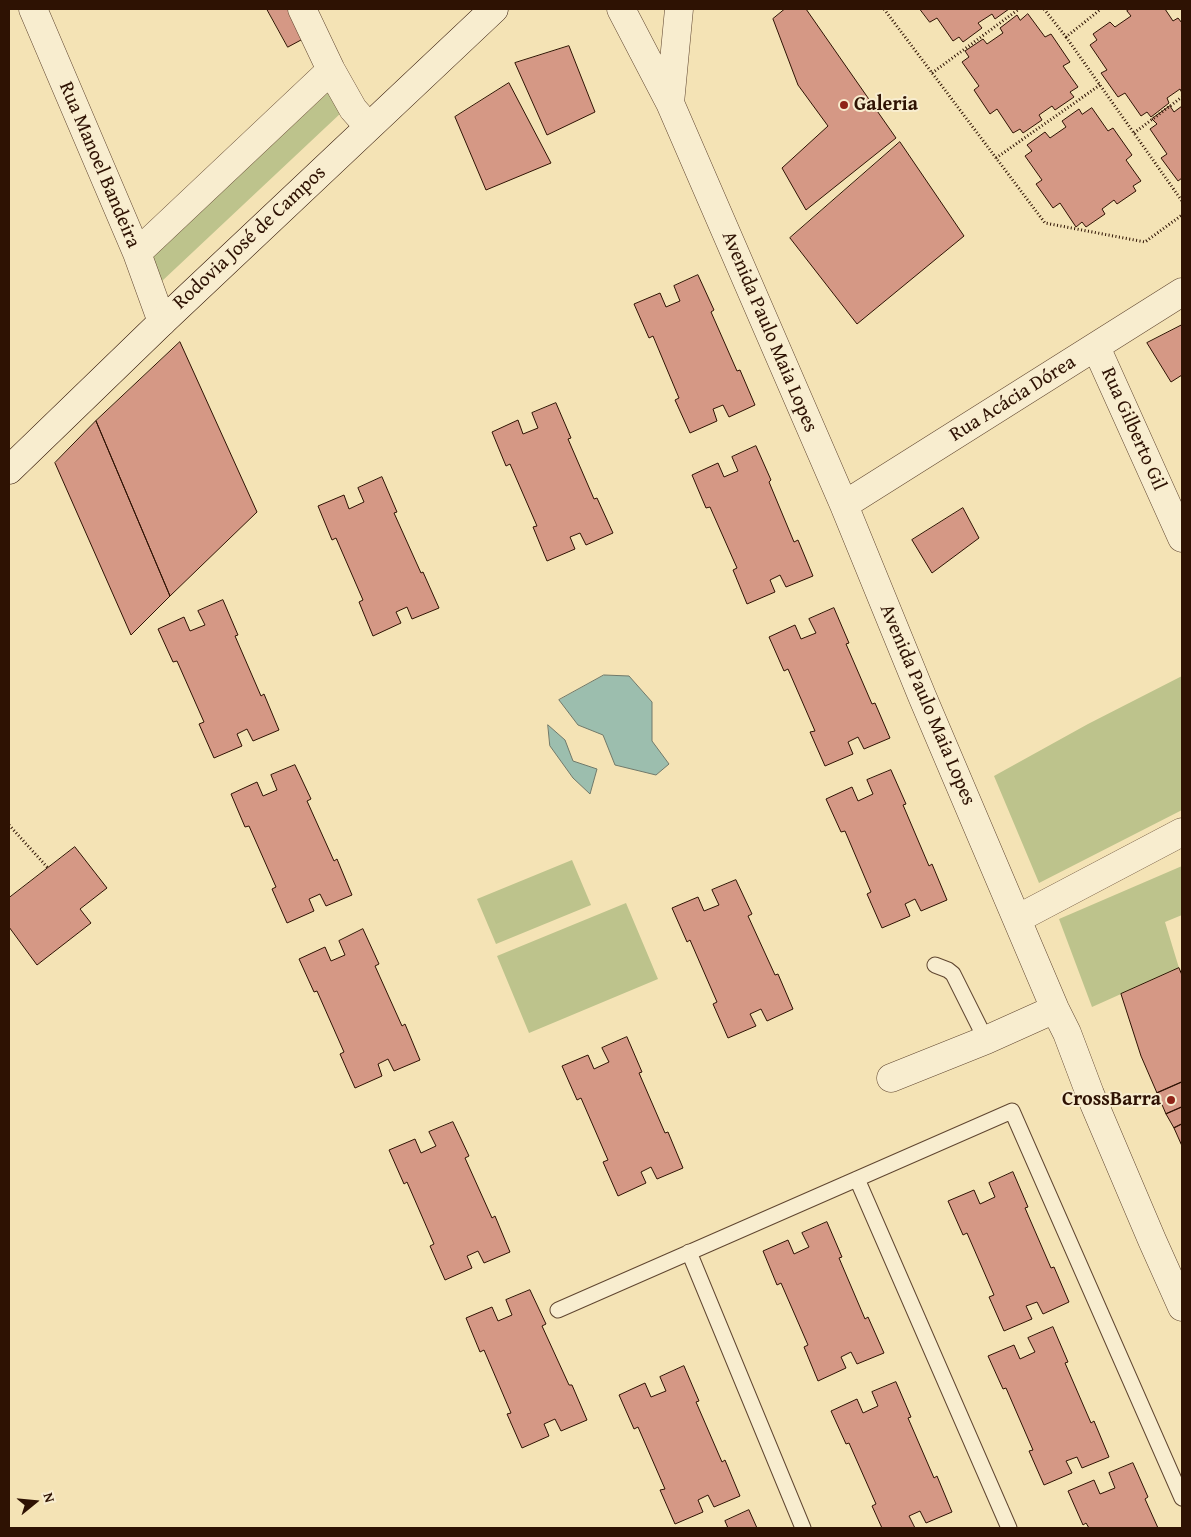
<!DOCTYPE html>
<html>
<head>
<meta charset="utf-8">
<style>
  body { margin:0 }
  #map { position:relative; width:1191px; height:1537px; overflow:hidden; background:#f4e3b5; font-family:"Gentium Book Plus",serif }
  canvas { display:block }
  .frame { position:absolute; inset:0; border:10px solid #2e1203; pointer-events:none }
  .north { position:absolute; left:10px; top:1477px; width:50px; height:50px; -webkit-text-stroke:4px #f8edcf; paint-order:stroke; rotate:73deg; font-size:14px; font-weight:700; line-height:20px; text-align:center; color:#2e1203 }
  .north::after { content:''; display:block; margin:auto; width:18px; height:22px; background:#2e1203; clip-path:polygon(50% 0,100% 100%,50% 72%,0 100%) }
</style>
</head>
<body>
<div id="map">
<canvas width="1191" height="1537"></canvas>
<div class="frame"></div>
<div class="north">N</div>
</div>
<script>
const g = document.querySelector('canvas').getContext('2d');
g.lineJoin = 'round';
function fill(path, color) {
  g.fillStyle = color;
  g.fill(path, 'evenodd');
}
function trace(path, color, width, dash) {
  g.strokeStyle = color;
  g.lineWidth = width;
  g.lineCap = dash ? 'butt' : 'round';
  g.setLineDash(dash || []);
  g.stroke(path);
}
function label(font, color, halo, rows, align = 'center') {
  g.font = font + ' "Gentium Book Plus",serif';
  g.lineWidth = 4;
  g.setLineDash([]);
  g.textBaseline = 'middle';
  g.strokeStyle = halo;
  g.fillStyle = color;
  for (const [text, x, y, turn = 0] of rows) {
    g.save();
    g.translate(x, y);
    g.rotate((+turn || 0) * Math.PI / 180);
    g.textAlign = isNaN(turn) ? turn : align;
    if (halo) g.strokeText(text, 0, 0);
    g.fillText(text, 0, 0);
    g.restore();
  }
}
fill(new Path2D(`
  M 332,89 L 342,112 L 161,282 L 152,257 Z
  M 1182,676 L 1182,810 L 1039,883 L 994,776 L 1088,724 Z
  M 572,860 L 591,905 L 496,944 L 477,899 Z
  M 1182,866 L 1182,915 L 1165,922 L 1179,968 L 1092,1007 L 1059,919 Z
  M 626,903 L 658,979 L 529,1033 L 497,956 Z`), '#bdc38c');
const water = new Path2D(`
  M 604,675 L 629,676 L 652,702 L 652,741 L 669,764 L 656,775 L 615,765 L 603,735 L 578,725 L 559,700 Z
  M 548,725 L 565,740 L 573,761 L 597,769 L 590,794 L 573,778 L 550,746 Z`);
fill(water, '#9cbeae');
trace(water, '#70796a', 1);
const building = new Path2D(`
  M 267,9 L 302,9 L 314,33 L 288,47 Z
  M 785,9 L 806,9 L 896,138 L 806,210 L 782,168 L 828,126 L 798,85 L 773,19 Z
  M 920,9 L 1009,9 L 995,19 L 992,14 L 978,23 L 982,28 L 963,42 L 959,37 L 953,41 L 937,18 L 930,22 Z
  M 1130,9 L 1165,9 L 1173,21 L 1178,18 L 1182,23 L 1182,93 L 1180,89 L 1167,98 L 1169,103 L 1151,117 L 1147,112 L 1141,116 L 1125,93 L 1118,97 L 1101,73 L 1107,70 L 1090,45 L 1097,40 L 1093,34 L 1110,22 L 1115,27 L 1131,16 L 1127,11 Z
  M 1028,14 L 1045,37 L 1051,34 L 1070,62 L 1063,66 L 1078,87 L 1070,92 L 1074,97 L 1055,110 L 1052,106 L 1039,115 L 1042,120 L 1023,133 L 1020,129 L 1013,133 L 997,109 L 990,114 L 974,90 L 979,86 L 962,62 L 969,57 L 965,51 L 983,39 L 987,44 L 1003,33 L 1000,28 L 1017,15 L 1020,20 Z
  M 569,46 L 595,112 L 547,135 L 515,63 Z
  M 509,83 L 551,163 L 486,190 L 455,117 Z
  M 1170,106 L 1174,112 L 1182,106 L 1182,178 L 1178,181 L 1161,158 L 1167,154 L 1150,129 L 1157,124 L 1152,119 Z
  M 1092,108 L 1108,131 L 1113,128 L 1132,155 L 1126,160 L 1141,181 L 1133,186 L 1136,191 L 1117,204 L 1114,200 L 1102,209 L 1105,214 L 1086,227 L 1082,222 L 1076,227 L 1060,203 L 1053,208 L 1036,184 L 1042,180 L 1025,156 L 1032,151 L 1027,145 L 1045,132 L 1050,138 L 1066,127 L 1062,121 L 1079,109 L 1082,114 Z
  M 900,142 L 964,236 L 857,324 L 790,238 Z
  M 698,275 L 714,310 L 711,312 L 737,371 L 740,370 L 755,405 L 729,417 L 723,405 L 713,409 L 717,421 L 690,433 L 675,400 L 679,398 L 653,336 L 649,338 L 634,304 L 660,293 L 666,307 L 680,301 L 674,286 Z
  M 1182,325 L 1182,375 L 1171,382 L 1147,343 Z
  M 180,342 L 257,512 L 170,596 L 96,421 Z
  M 556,403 L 571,438 L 568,439 L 594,499 L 597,498 L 613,533 L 586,545 L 580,533 L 570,537 L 575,549 L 547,561 L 533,527 L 537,526 L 510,464 L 506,466 L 492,432 L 518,420 L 523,434 L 538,428 L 532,413 Z
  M 96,421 L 170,596 L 131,635 L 55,463 Z
  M 756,446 L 771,480 L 769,482 L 794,542 L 798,540 L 813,576 L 786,587 L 780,575 L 770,580 L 775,592 L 747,604 L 733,570 L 737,568 L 710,507 L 706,508 L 692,475 L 718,463 L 724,477 L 738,471 L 732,457 Z
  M 382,477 L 397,512 L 394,513 L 421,573 L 423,572 L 439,608 L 412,619 L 407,607 L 396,612 L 401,623 L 373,636 L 359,602 L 363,600 L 336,538 L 332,540 L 318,506 L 344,495 L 349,509 L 364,502 L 358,488 Z
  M 963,508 L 979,538 L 932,573 L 912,540 Z
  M 223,600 L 238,635 L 235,636 L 261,696 L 264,694 L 279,730 L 253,741 L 247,729 L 237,734 L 242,746 L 214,758 L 199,724 L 204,722 L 177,661 L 173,662 L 158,629 L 184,617 L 190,631 L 205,625 L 198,611 Z
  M 834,608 L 849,643 L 846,644 L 872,704 L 875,703 L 890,738 L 864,749 L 858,737 L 848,742 L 853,754 L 825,766 L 810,732 L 815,731 L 788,669 L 784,671 L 769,637 L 795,625 L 801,639 L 816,633 L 809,619 Z
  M 295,765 L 311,799 L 307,801 L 334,861 L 337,859 L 352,895 L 326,906 L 320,894 L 309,899 L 314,911 L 287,923 L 272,889 L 276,887 L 249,826 L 245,827 L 231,794 L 257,782 L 263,796 L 277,790 L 271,775 Z
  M 891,770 L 906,804 L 903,805 L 929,866 L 932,864 L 947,900 L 921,911 L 915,899 L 905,904 L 910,916 L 882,928 L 867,894 L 871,892 L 845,831 L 841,832 L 826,799 L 852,787 L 858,801 L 873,794 L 867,780 Z
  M 75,847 L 107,888 L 80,909 L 91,923 L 37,965 L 9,927 L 9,898 Z
  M 736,880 L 752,914 L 748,916 L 775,975 L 778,974 L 793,1009 L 767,1021 L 761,1009 L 750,1014 L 756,1026 L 728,1038 L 713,1004 L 717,1002 L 690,940 L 687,942 L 672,908 L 698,897 L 704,911 L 719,905 L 712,890 Z
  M 363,929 L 379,964 L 375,966 L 402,1026 L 405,1024 L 420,1060 L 394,1071 L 388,1059 L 378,1064 L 382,1076 L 355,1088 L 340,1054 L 344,1052 L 317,991 L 314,992 L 299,959 L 325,947 L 331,961 L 345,955 L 339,941 Z
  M 1179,968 L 1182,975 L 1182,1082 L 1157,1093 L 1141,1056 L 1121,994 Z
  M 627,1037 L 642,1072 L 639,1073 L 665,1133 L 668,1132 L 683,1168 L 657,1179 L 651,1167 L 641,1172 L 646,1183 L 618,1196 L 603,1162 L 608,1160 L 581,1098 L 577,1100 L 562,1066 L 588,1055 L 594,1069 L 609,1062 L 602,1048 Z
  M 1182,1082 L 1182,1107 L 1166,1114 L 1157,1093 Z
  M 1182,1107 L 1182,1124 L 1174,1128 L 1166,1114 Z
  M 453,1122 L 469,1156 L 465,1158 L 492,1218 L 495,1216 L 510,1252 L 484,1263 L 478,1251 L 467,1256 L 472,1268 L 445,1280 L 430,1246 L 434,1244 L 407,1182 L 404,1184 L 389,1150 L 415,1139 L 421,1153 L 436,1146 L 429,1132 Z
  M 1182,1124 L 1182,1146 L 1174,1128 Z
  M 1013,1172 L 1028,1207 L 1025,1208 L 1051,1268 L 1054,1267 L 1069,1302 L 1043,1314 L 1037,1302 L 1026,1306 L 1032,1319 L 1004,1331 L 989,1297 L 994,1295 L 967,1233 L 963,1235 L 948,1201 L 974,1190 L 980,1204 L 995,1197 L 989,1183 Z
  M 827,1222 L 842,1257 L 839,1258 L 865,1319 L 868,1317 L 884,1353 L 857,1364 L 851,1352 L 841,1357 L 846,1368 L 818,1381 L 804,1347 L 808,1345 L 781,1283 L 777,1285 L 763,1251 L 788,1240 L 794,1254 L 809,1247 L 802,1233 Z
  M 530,1290 L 546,1324 L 542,1326 L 569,1385 L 572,1385 L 587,1420 L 561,1431 L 555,1419 L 544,1424 L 549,1436 L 522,1448 L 507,1414 L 511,1413 L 484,1350 L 480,1352 L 466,1318 L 492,1307 L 498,1321 L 512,1315 L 506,1300 Z
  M 1053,1327 L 1068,1362 L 1065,1363 L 1091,1423 L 1094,1421 L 1109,1457 L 1082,1468 L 1077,1457 L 1066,1461 L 1072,1473 L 1044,1485 L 1029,1451 L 1033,1450 L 1006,1388 L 1003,1389 L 988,1356 L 1014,1345 L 1020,1359 L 1035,1352 L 1028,1338 Z
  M 684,1366 L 699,1401 L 696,1402 L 722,1462 L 725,1460 L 740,1496 L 714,1507 L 708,1495 L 698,1500 L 703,1512 L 675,1524 L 660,1490 L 665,1489 L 638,1427 L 634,1429 L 619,1395 L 645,1383 L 651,1397 L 666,1391 L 660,1377 Z
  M 896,1382 L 911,1417 L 908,1418 L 934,1478 L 937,1476 L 952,1512 L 926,1523 L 920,1511 L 909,1516 L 915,1528 L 882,1528 L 872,1506 L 876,1504 L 849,1443 L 846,1444 L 831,1411 L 857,1399 L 863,1413 L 878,1406 L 872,1392 Z
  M 1133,1463 L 1148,1497 L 1145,1499 L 1158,1528 L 1089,1528 L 1086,1523 L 1083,1525 L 1068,1491 L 1094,1480 L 1100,1494 L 1115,1488 L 1109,1473 Z
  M 749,1510 L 757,1528 L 728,1528 L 725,1521 Z`);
fill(building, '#d59885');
trace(building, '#2e1203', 1);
const service = new Path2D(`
  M 935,965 L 948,970 L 953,974 L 986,1040
  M 857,1179 L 1009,1528
  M 689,1252 L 803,1528
  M 558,1310 L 1012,1111 L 1182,1498`);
const minor = new Path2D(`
  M 33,9 L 137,253 L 162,322
  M 302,9 L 331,70 L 353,109 L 368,126
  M 621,9 L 670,103 L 844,505 L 922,696 L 1055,1009 L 1067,1033 L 1090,1094 L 1152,1240 L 1182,1307
  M 670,103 L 679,9
  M 137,253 L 331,70
  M 1096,347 L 1182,538
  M 844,505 L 1182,292
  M 1017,919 L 1182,832
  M 891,1078 L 986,1040 L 1055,1009`);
const secondary = new Path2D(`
  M 9,470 L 162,322 L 494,9`);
trace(service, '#604630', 17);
trace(minor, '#604630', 29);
trace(secondary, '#2e1203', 29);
trace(new Path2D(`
  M 884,9 L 1045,223 L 1145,242 L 1182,215
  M 1044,9 L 1066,37 L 1101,9
  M 1066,37 L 1182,201
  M 932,73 L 1019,9
  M 1134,133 L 1182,97
  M 996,158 L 1100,85
  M 9,825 L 48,868`), '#2e1203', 3, [1, 2.5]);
trace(service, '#f8edcf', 15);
trace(minor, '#f8edcf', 28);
trace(secondary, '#f8edcf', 28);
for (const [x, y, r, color] of [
  [844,105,5,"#8f2418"],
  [1171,1100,5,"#8f2418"]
]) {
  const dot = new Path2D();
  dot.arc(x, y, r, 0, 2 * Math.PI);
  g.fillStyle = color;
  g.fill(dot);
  trace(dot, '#f8edcf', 2);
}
label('bold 20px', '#2e1203', '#f8edcf', [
  ["Galeria",854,105],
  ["CrossBarra",1161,1100,"right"]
], 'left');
label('20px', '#2e1203', '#f8edcf', [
  ["Rua Manoel Bandeira",99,165,67],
  ["Rodovia José de Campos",250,238,-43],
  ["Avenida Paulo Maia Lopes",769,332,67],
  ["Rua Acácia Dórea",1013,399,-32],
  ["Rua Gilberto Gil",1133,429,66],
  ["Avenida Paulo Maia Lopes",927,705,67]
]);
</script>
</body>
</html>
